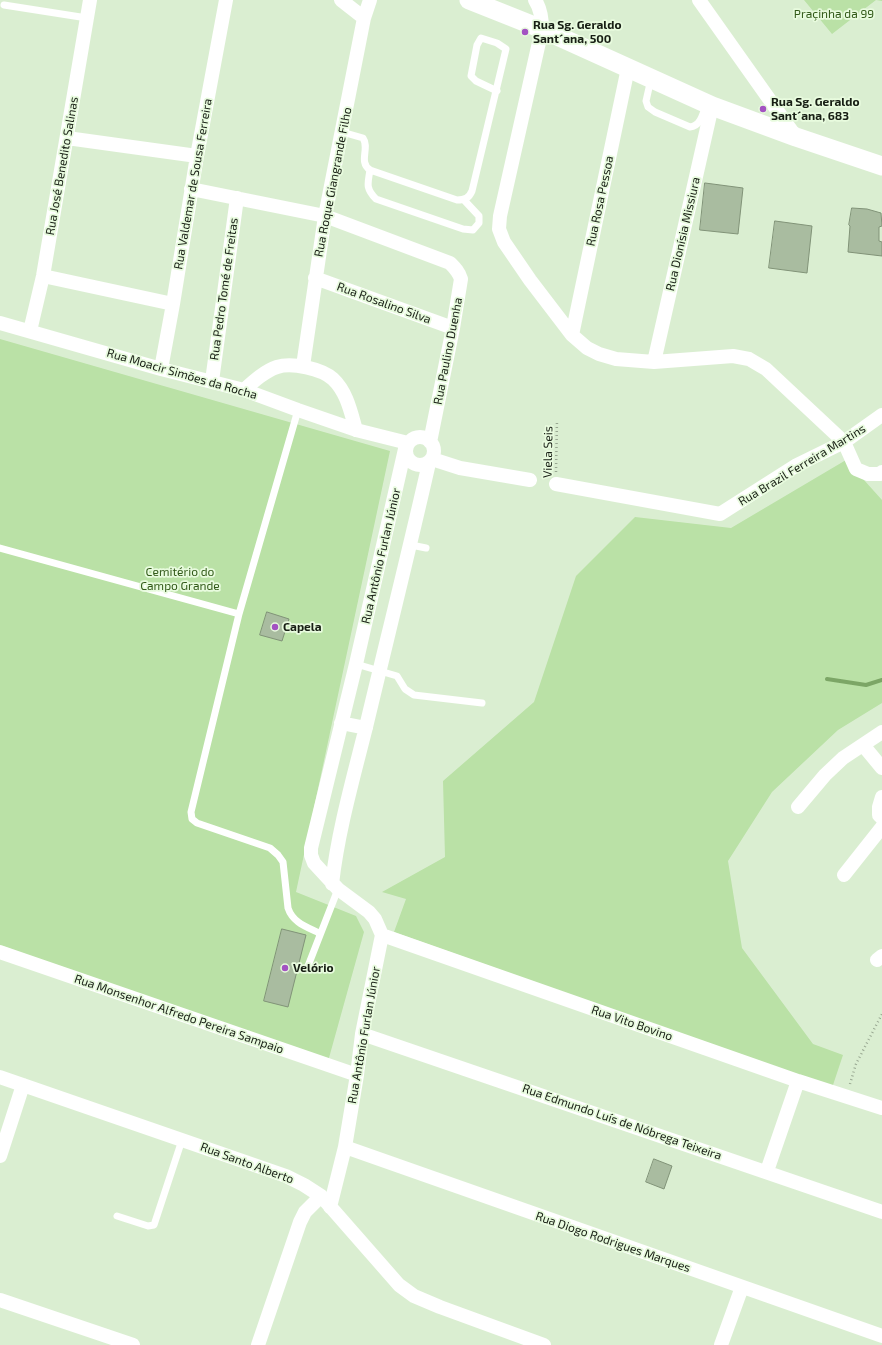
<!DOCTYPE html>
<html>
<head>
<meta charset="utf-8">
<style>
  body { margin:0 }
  canvas { display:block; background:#daeed1 }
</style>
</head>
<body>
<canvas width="882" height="1345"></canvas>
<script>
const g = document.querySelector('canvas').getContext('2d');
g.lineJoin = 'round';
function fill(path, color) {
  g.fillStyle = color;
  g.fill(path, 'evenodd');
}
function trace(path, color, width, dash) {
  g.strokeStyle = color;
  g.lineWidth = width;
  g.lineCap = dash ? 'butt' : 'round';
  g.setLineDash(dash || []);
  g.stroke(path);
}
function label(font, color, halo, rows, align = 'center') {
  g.font = font + ' "Exo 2",sans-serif';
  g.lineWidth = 3.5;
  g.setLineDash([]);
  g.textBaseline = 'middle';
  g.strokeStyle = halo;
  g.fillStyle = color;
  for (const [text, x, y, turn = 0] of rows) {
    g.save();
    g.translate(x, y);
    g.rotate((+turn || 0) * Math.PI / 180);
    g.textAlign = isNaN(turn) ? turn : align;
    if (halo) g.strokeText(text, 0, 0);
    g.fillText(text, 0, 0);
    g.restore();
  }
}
fill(new Path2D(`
  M 804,0 L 882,0 L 882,1 L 876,0 L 832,34 Z
  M 0,339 L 390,451 L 296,892 L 356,916 L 364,932 L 327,1065 L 0,945 Z
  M 846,460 L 882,500 L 882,703 L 838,730 L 772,792 L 728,861 L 742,948 L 813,1044 L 843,1055 L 832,1088 L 394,932 L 406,899 L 382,892 L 445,857 L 443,781 L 534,702 L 576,576 L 635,517 L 731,528 Z`), '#bae1a6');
trace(new Path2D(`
  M 827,679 L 866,685 L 882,680`), '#7ca666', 4);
const building = new Path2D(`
  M 705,183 L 743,188 L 738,234 L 700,230 Z
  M 852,208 L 867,209 L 881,213 L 882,226 L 879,227 L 879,241 L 882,242 L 882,256 L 848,252 L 850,226 L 849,225 Z
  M 775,221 L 812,226 L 807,273 L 769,268 Z
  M 267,612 L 289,619 L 282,641 L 260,635 Z
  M 282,929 L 306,935 L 288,1007 L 264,1001 Z
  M 654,1159 L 672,1166 L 664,1189 L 646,1182 Z`);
fill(building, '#a9bca0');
trace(building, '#819378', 1);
trace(new Path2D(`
  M 556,472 L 557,420
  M 850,1084 L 856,1064 L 882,1014`), '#99a892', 2.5, [1, 3]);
trace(new Path2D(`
  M 4,5 L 87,18
  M 651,79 L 646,101 L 648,107 L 655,112 L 690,127 C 701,126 703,113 706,105
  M 342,132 L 363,138 C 370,148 358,162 370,170 L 457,200 C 465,200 469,198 472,191 L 506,49 L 497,43 L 481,38 L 477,45 L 471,76 L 476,81 L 497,91
  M 370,170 C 368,183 365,188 376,199 L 463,229 L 473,230 L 479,223 L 479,216 L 464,200
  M 298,410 L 239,614 L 191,812 L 192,819 L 197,823 L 270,848 L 278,855 L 283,862 L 288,908 C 293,923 307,927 319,933
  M 411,545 L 426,548
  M 0,548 L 239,614
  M 356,664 L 397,676 L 405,689 L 414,695 L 482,703
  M 308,966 L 338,889
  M 117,1216 L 148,1226 L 154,1225 L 182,1140`), '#fff', 7);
trace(new Path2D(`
  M 341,0 L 364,18
  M 535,0 C 541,9 542,18 542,29 L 500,216 L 499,229 L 504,242 L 530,280 L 572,335 L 587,348 L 599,354 L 616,359 L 654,362 L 733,356 L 749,359 L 766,369 L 844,442 L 856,469 L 868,474 L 880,474 L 882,472
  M 699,0 L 796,137
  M 67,138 L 197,156
  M 191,189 L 325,216 L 450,263 C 455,268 459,272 461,279 L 453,328 L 430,442
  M 43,276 L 173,304
  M 315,278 L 453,328
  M 0,323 L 161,369 L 244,390 L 298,410 L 356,430 L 408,443
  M 30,331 L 43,276 L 90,0
  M 572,335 L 628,68
  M 654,362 L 712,106
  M 303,366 L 325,216 L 364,18 L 370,0
  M 161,369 L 173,304 L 197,156 L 226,0
  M 212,381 L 237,198
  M 244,390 C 254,381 265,371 277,367 C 292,362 322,369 333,379 C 347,392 351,413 356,430
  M406 451a14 14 0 1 1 28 0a14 14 0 1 1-28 0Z
  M 432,459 L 460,468 L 530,480
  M 556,484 L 720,514 L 797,465 L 844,442 L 882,415
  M 341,723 L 366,728
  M 863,745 L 882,768
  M 882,797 L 879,807 L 879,815 L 882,818
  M 798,807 L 825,775 L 843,758 L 882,732
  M 844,875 L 882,827
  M 332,884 C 338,831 353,779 366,727 C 387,639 409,551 429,463
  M 382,935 L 798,1081 L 882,1108
  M 0,952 L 357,1075
  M 877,960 L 882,956
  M 362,1034 L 882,1212
  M 0,1077 L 286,1176 L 304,1185 L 321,1196 L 399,1285 L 414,1296 L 440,1307 L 544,1345
  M 345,1147 L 882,1336
  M 0,1156 L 23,1085
  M 767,1171 L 798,1081
  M 330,1207 L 345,1147 L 357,1075 L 362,1034 L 382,935 L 375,919 L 369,912 L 338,889 L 314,863 L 311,855 L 311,848 L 356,664 L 405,449
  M 0,1300 L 133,1345
  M 258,1345 L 300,1222 L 305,1212 L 321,1196
  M 721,1345 L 742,1287`), '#fff', 14);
trace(new Path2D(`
  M 469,0 L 542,29 L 712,106 L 796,137 L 882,166`), '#fff', 19);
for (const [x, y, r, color] of [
  [525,32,4,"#a352c2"],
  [763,109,4,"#a352c2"],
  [275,627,4,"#a352c2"],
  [285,968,4,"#a352c2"]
]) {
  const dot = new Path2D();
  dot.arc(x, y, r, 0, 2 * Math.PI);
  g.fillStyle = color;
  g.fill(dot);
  trace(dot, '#e8fbde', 1.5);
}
label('12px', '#325a19', '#e8fbde', [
  ["Praçinha da 99",834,14],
  ["Cemitério do",180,572],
  ["Campo Grande",180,586]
]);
label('bold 12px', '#171e14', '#e8fbde', [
  ["Rua Sg. Geraldo",533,25],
  ["Sant´ana, 500",533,39],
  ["Rua Sg. Geraldo",771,102],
  ["Sant´ana, 683",771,116],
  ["Capela",283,627],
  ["Velório",293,968]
], 'left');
label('12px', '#171e14', '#e8fbde', [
  ["Rua José Benedito Salinas",62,166,-80],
  ["Rua Roque Giangrande Filho",333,182,-79],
  ["Rua Valdemar de Sousa Ferreira",193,184,-80],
  ["Rua Rosa Pessoa",600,201,-78],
  ["Rua Dionísia Missiura",683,234,-77],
  ["Rua Pedro Tomé de Freitas",224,289,-82],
  ["Rua Rosalino Silva",384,303,20],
  ["Rua Paulino Duenha",448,351,-79],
  ["Rua Moacir Simões da Rocha",182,374,16],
  ["Viela Seis",548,452,-89],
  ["Rua Brazil Ferreira Martins",802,465,-31],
  ["Rua Antônio Furlan Júnior",381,556,-77],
  ["Rua Monsenhor Alfredo Pereira Sampaio",179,1014,19],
  ["Rua Vito Bovino",632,1023,19],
  ["Rua Antônio Furlan Júnior",364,1035,-80],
  ["Rua Edmundo Luís de Nóbrega Teixeira",622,1122,19],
  ["Rua Santo Alberto",247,1163,20],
  ["Rua Diogo Rodrigues Marques",613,1242,19]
]);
</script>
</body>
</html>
